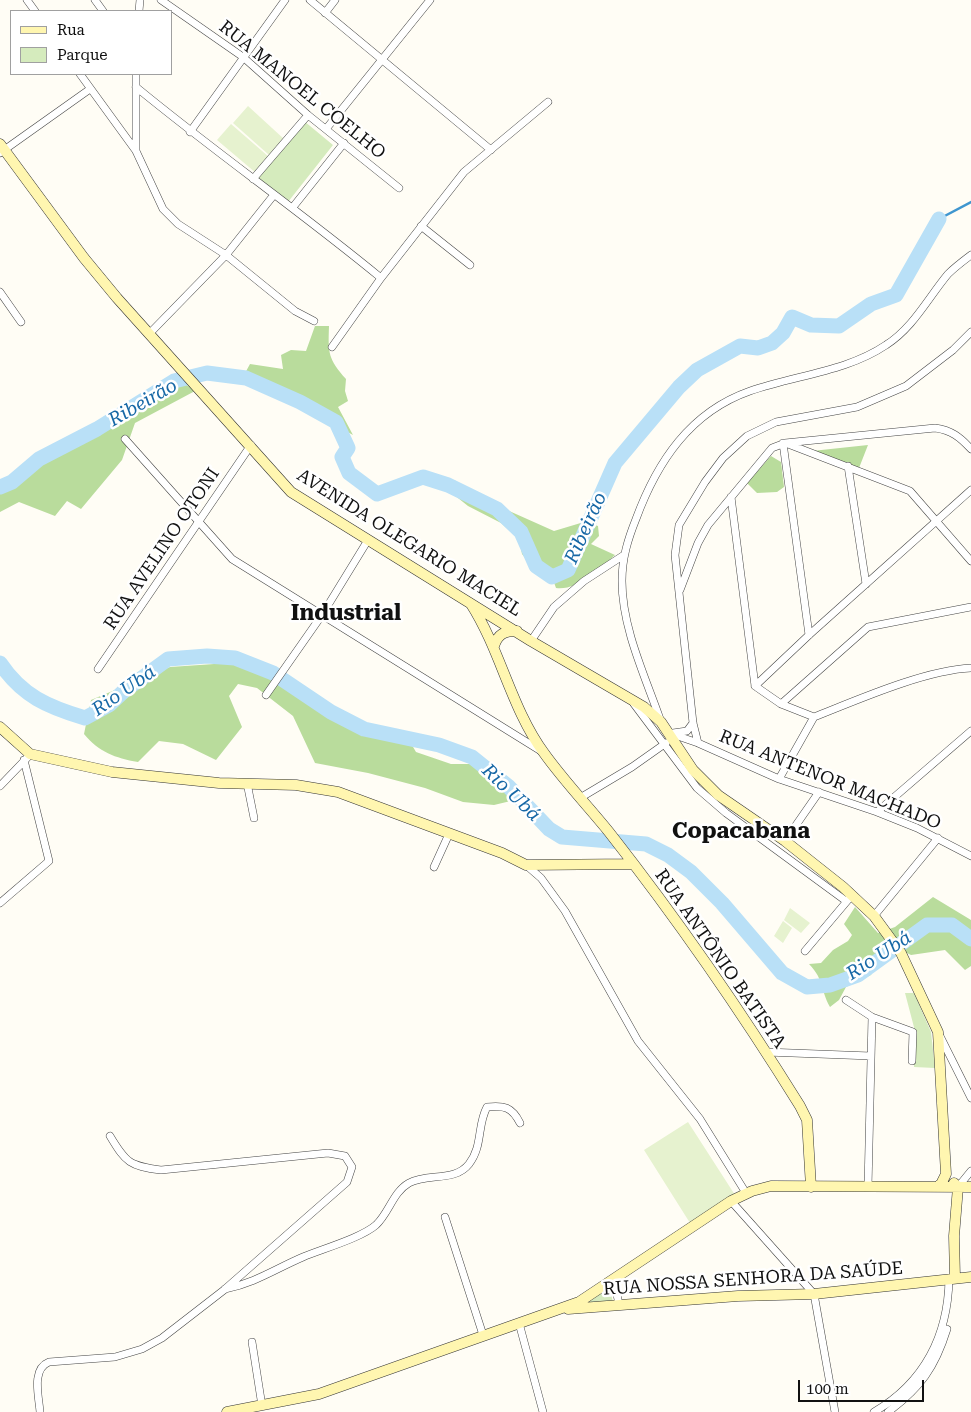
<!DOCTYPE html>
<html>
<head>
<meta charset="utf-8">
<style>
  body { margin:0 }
  #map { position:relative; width:971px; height:1412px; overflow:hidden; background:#fffdf5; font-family:"Roboto Serif",serif }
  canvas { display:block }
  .legend { position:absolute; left:10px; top:10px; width:162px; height:65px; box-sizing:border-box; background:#fff; border:1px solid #a0a0a0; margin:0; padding:6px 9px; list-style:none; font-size:15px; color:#111 }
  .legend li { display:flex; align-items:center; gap:10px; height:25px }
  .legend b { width:25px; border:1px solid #a0a0a0 }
  .scale { position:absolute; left:798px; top:1380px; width:126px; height:22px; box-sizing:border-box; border:2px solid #111; border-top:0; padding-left:6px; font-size:15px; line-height:18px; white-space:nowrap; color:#111; -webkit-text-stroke:4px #fff; paint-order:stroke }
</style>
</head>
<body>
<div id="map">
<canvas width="971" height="1412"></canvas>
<ul class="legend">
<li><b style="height:6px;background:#fff6b0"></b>Rua</li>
<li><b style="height:14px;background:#d5ebbd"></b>Parque</li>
</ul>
<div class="scale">100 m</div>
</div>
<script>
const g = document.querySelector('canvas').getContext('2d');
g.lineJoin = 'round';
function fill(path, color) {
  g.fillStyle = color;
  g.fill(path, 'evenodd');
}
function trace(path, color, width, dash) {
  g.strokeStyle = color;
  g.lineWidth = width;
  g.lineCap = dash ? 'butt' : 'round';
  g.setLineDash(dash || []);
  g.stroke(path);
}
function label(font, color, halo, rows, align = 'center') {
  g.font = font + ' "Roboto Serif",serif';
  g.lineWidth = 5;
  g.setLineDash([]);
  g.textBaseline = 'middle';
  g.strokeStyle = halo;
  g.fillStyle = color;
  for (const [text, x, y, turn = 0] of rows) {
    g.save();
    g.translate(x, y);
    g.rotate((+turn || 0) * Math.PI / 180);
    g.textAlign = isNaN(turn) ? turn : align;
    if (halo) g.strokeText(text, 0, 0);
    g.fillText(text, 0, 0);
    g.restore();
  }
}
fill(new Path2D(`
  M 304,121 L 333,145 L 288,202 L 256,178 Z
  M 905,993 L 914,993 L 931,1032 L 935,1068 L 914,1067 L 915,1031 Z
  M 609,1287 L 613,1302 L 579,1306 Z`), '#d5ebbd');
fill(new Path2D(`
  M 315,326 L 329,326 C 328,353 328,359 346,379 L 345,391 L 348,401 L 338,407 L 353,435 L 244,375 L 250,364 L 283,369 L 281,355 L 291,350 L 306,351 Z
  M 180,380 L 195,391 L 135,423 L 122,460 L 81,509 L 67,501 L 55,516 L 19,502 L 0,512 L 0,492 L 35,461 Z
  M 868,445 L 859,468 L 812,451 Z
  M 771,456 L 781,462 L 784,487 L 777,492 L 757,493 L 747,483 Z
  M 454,480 L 498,506 L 554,531 L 584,522 L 598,526 L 599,536 L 591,544 L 615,555 C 600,569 577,591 556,588 L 552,577 L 537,573 L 522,554 L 519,539 L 501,523 L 468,506 L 448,490 L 448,485 Z
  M 229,663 L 267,677 L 363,735 L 409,740 L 416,752 L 451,764 L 470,764 L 519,799 L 494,805 L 463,802 L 425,788 L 368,773 L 315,763 L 293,716 L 257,688 L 238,684 L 229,696 L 242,727 L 216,760 L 183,744 L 159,741 L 138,762 C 115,758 99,752 84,734 L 91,700 L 170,667 Z
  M 933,897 L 971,920 L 971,966 L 965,970 L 945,950 L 911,955 L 895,947 L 879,960 L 871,975 L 846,987 L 839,1000 L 830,1007 C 820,989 825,981 809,964 L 821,963 L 833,950 L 848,941 L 852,935 L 844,924 L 855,907 L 878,933 L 895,927 Z`), '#b9dc9c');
fill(new Path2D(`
  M 248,106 L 284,139 L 269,155 L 233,123 Z
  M 231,124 L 269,157 L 256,173 L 217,140 Z
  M 790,908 L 810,923 L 801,933 L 784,920 Z
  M 783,921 L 792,928 L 783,943 L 774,936 Z
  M 688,1122 L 735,1195 L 690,1223 L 644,1150 Z`), '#e6f2cf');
trace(new Path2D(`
  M 939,219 L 971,202`), '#3f96cf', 2.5);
trace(new Path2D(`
  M 0,487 L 12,482 L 39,459 L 97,429 L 174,381 L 207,373 L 246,378 L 300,402 L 336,422 L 348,448 L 342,457 L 349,473 L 377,494 L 423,477 L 448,485 L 497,509 L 521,532 L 536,566 L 552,577 L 568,570 L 615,463 L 679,387 L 697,370 L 740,346 L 758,348 L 772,343 L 783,333 L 792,317 L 811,325 L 839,326 L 871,304 L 896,295 L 939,219
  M 0,663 C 22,696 48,707 85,718 L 109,705 L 124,691 L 168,659 L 207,656 L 235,658 L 273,673 L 331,712 L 364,729 L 439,745 L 472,757 L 508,786 L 549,829 L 562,837 L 646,844 L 668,855 L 691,872 L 722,903 L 782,973 L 807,987 L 830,985 L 858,975 L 927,925 L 952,925 L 971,939`), '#b9e0f7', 15);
const street = new Path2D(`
  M 27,0 L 35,11
  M 95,0 L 103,11
  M 161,0 L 243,57 L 308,115 L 399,188
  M 310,0 L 491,150
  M 139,11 L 140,0
  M 325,13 L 335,0
  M 80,74 L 136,151 L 163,209 L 178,224 L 226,255 L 295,311 L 314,321
  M 136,74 L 136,151
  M 136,87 C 216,153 301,212 381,278
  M 326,129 L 430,0
  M 190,132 L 285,0
  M 0,153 L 90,89
  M 253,179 L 308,115
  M 293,207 L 344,143
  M 421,226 L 470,265
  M 0,292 L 21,322
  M 149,334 L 226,255 L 273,196
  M 332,347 L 381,278 L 464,172 L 548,102
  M 125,439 L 232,559 L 541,751
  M 783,443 L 809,635
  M 788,444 L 910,491 L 971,561
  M 848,466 L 866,584
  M 731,497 L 755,686 L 781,704 L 814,717
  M 680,590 L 698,543 L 708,525 L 772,448 L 785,443 L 935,428 C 951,430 960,437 971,449
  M 531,641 L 554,607 L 584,581 L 624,555
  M 98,669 L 251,445
  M 755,686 L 809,635 L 971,490
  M 266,695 L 322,615 L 368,540
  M 634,704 L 697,788 L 726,813 L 846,901
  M 781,704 L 868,627 L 971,607
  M 660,719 C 645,676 622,628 622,581 C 622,558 628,539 636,519 C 657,462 690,412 750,391 C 795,375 846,372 886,345 C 913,328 928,298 948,274 C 955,267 963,261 971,255
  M 669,733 L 698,743 L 779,779 L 877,812 L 917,828 L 971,856
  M 673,733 L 687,731 L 693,723
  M 698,743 L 693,723 L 675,555 L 679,525 L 705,482 L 723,458 L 747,436 L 776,422 L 857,407 L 906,386 L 953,350 L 971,332
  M 779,779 L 814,717 C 857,700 925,670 971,668
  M 247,783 L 254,818
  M 0,786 L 27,758
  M 580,798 L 632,767 L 666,743
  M 877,812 L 971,731
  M 785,841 L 819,792
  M 526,865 L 541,878 L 565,911 L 638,1041 L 700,1119 L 746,1193
  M 434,867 L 449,834
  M 0,903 L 49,861 L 24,760
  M 874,916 L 938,838
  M 805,951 L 848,900
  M 846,1000 L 872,1017 L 913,1032 L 912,1061
  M 940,1036 L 971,1098
  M 766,1052 L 871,1056
  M 868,1187 L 872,1017
  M 958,1187 L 971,1171
  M 731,1201 L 814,1294 L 835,1412
  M 445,1217 L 483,1335
  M 614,1278 L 619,1305
  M 225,1289 C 255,1283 275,1269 303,1257 C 322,1249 361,1238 376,1225 C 389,1213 393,1192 409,1183 C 428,1173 455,1182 469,1164 C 483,1146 477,1125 487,1107 C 504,1105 512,1107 520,1123
  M 519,1323 L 543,1412
  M 252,1342 L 262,1406
  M 40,1412 C 39,1397 31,1369 49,1362 L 115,1357 L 142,1349 L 162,1338 L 224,1290 L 347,1182 L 352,1167 L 345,1156 L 328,1153 L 161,1170 C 130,1166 126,1163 110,1136
  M 874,1412 C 924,1383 948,1336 949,1279
  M 888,1412 C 920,1388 935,1368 947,1329`);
const secondary = new Path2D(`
  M 0,144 L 84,258 L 117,298 L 291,492 L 531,641 L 644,707 L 661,722 L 693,770 L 718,795 L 785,841 L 843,887 L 874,916 L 901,953 L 938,1032 L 946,1174 L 941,1184 L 937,1187
  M 471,604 C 501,651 511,708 544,753 C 564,781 588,806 609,832 C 678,920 741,1011 800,1106 L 807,1120 L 811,1187
  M 494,646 C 498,634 504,631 517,631
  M 0,727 L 30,754 L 112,772 L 219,783 L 296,785 L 338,792 L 502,853 L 526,865 L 632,864
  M 954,1183 L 958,1187 L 954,1236 L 955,1278
  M 568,1309 L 738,1296 L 814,1294 L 971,1277
  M 227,1412 L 319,1394 L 579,1302 L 731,1201 L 752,1191 L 771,1186 L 971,1187`);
trace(street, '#444', 8);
trace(secondary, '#333', 11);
trace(street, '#fff', 7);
trace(secondary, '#fff6b0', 10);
label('18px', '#111', '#fff', [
  ["RUA MANOEL COELHO",302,90,39],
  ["AVENIDA OLEGARIO MACIEL",409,543,32],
  ["RUA AVELINO OTONI",162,549,-56],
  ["RUA ANTENOR MACHADO",830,780,22],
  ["RUA ANTÔNIO BATISTA",720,959,55],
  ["RUA NOSSA SENHORA DA SAÚDE",753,1279,-4]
]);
label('italic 19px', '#1768a6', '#fff', [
  ["Ribeirão",143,403,-30],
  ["Ribeirão",586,528,-66],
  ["Rio Ubá",124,691,-35],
  ["Rio Ubá",511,793,44],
  ["Rio Ubá",879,956,-33]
]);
label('bold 22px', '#111', '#fff', [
  ["Industrial",346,614],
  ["Copacabana",741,832]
]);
</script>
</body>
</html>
